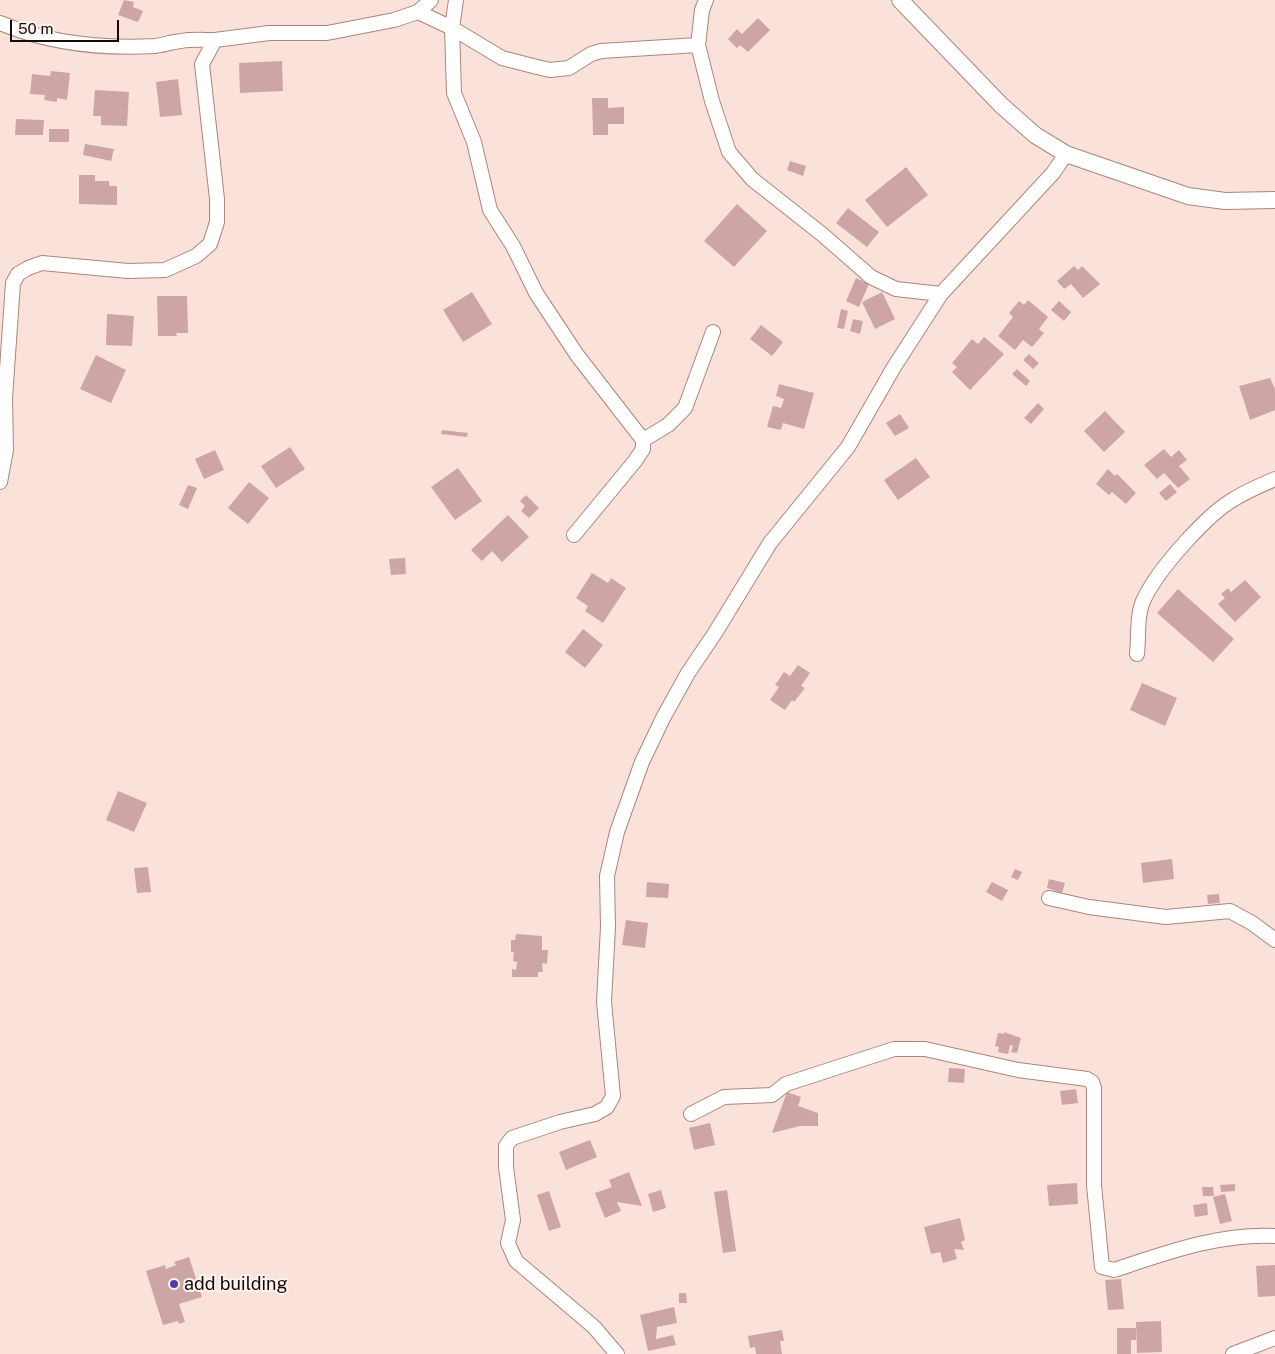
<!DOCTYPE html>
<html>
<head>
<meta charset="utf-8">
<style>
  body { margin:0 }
  #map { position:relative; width:1275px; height:1354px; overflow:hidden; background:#fae2da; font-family:"Public Sans",sans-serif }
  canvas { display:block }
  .scale { position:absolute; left:10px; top:20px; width:109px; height:22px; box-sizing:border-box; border:2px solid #160906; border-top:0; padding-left:6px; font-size:15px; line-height:18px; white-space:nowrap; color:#160906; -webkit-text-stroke:4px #fcf3f1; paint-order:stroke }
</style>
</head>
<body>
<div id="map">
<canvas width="1275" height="1354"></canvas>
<div class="scale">50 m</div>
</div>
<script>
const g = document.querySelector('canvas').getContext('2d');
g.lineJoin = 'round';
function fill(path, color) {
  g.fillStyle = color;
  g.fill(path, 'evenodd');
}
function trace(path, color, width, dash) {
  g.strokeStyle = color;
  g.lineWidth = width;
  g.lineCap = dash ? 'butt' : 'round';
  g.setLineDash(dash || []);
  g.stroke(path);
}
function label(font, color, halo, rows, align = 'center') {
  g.font = font + ' "Public Sans",sans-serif';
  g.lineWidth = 4;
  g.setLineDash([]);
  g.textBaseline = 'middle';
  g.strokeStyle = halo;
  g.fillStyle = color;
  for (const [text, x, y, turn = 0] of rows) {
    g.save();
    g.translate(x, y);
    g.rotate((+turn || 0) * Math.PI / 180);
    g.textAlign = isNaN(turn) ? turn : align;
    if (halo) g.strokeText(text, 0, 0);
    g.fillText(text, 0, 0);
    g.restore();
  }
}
fill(new Path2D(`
  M 124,0 L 134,2 L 133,7 L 143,11 L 138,22 L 118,15 Z
  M 758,18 L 770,30 L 748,52 L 740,45 L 737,48 L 728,39 L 737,29 L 742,34 Z
  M 282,61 L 283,91 L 240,93 L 239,63 Z
  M 51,71 L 70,73 L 67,100 L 57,98 L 57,102 L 44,100 L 45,95 L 30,94 L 32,74 L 50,76 Z
  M 178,79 L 182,115 L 160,117 L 156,82 Z
  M 95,90 L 129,92 L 127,126 L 101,125 L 101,116 L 93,116 Z
  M 592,98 L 608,98 L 608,108 L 624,107 L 624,124 L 608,124 L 608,135 L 593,135 Z
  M 16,119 L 44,120 L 43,135 L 15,135 Z
  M 49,129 L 69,129 L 69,142 L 49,142 Z
  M 85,144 L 114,149 L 111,161 L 83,155 Z
  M 790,161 L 806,166 L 803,176 L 787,170 Z
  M 906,167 L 928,195 L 887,227 L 865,200 Z
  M 79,175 L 95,175 L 95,181 L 109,181 L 109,186 L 117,186 L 117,205 L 79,204 Z
  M 737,204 L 767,231 L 734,267 L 704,241 Z
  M 848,208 L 879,232 L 867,247 L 836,223 Z
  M 1074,266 L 1078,270 L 1082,266 L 1100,284 L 1083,298 L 1071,284 L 1064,289 L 1057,281 Z
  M 856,278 L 869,284 L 859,307 L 846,301 Z
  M 472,292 L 492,324 L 463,342 L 443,310 Z
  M 882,292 L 895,319 L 875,329 L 862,302 Z
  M 157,296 L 187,296 L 188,333 L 176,333 L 177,336 L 158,336 Z
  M 1028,300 L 1048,317 L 1039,329 L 1044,333 L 1032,347 L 1023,340 L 1015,350 L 998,336 L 1013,317 L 1009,313 L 1019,301 L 1024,305 Z
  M 1059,301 L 1071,312 L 1064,321 L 1051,310 Z
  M 841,309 L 848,311 L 844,329 L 837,328 Z
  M 107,314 L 134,316 L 132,346 L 106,345 Z
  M 853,319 L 863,321 L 860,334 L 850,331 Z
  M 761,325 L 783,342 L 772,356 L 750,339 Z
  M 984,337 L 1004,354 L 970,390 L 952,372 L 957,367 L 952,363 L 972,339 L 978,344 Z
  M 1029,354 L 1039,363 L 1033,369 L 1023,360 Z
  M 96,355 L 126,370 L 111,403 L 80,389 Z
  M 1017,369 L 1030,381 L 1026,386 L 1012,374 Z
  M 1270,378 L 1275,389 L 1275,410 L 1250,420 L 1239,386 Z
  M 779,384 L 814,393 L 804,429 L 783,423 L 781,430 L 767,427 L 773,406 L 781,408 L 784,399 L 776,396 Z
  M 1038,403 L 1044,409 L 1031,424 L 1024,418 Z
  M 1105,411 L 1125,432 L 1104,452 L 1084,431 Z
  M 900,414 L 909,428 L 895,436 L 886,423 Z
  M 442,430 L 468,433 L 467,437 L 441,434 Z
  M 290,447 L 305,469 L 276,488 L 261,466 Z
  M 1164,449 L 1171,457 L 1179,450 L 1187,460 L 1179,466 L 1190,479 L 1178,488 L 1164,473 L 1157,479 L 1144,465 Z
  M 215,450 L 224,470 L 204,479 L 195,459 Z
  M 916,458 L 930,477 L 898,500 L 884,480 Z
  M 458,468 L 482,501 L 455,520 L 431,487 Z
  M 1108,469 L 1115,476 L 1117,474 L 1136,493 L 1126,504 L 1112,492 L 1109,495 L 1096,484 Z
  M 249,482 L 269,498 L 248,524 L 228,508 Z
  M 1170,484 L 1177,492 L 1166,501 L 1159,493 Z
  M 188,485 L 197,488 L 188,509 L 179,505 Z
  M 526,495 L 539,508 L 529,518 L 521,511 L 525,506 L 520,501 Z
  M 508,515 L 529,537 L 502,562 L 492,551 L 482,561 L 471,550 Z
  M 405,558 L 406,574 L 391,575 L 389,559 Z
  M 592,573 L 608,583 L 611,578 L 626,588 L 603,623 L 585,611 L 588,606 L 576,598 Z
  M 1245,580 L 1261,597 L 1235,622 L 1218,604 L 1225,598 L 1221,594 L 1228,588 L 1231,592 Z
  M 1178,589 L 1234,639 L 1213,662 L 1157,613 Z
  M 583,629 L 603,645 L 585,668 L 565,652 Z
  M 798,665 L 810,673 L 801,686 L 805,688 L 794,702 L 792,700 L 785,710 L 770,700 L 779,687 L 775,685 L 784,672 L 790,676 Z
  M 1142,683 L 1177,698 L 1165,726 L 1130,710 Z
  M 118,791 L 147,803 L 134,832 L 106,820 Z
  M 1172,859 L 1174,879 L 1143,883 L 1141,863 Z
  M 148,867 L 151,892 L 137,893 L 134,868 Z
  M 1015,869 L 1022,872 L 1018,880 L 1011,877 Z
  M 1049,879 L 1065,883 L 1062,893 L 1047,888 Z
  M 647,882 L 669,884 L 668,898 L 646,897 Z
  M 992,882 L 1008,890 L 1002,901 L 986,892 Z
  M 1219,894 L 1220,903 L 1208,904 L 1207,895 Z
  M 626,920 L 648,923 L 645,948 L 622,945 Z
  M 516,934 L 542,936 L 542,950 L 548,950 L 547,964 L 542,963 L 543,972 L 538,972 L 538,977 L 512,977 L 512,969 L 516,970 L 517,962 L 513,961 L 514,952 L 511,952 L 511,940 L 515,940 Z
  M 1004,1032 L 1021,1038 L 1017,1053 L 1011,1052 L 1013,1046 L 1010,1045 L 1008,1054 L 998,1052 L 999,1047 L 995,1046 L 998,1033 L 1004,1034 Z
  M 949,1068 L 965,1069 L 964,1083 L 948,1082 Z
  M 1076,1089 L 1078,1103 L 1062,1105 L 1060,1091 Z
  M 787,1092 L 801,1097 L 798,1106 L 818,1113 L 818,1126 L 800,1126 L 772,1133 Z
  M 710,1123 L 715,1145 L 694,1150 L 689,1128 Z
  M 590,1140 L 597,1157 L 566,1170 L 559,1152 Z
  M 629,1172 L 642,1206 L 617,1202 L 621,1211 L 605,1218 L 595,1193 L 612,1187 L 609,1180 Z
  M 1077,1183 L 1078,1204 L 1049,1206 L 1047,1185 Z
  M 1235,1184 L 1235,1191 L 1221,1192 L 1220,1185 Z
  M 1202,1187 L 1213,1187 L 1214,1196 L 1203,1196 Z
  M 661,1190 L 666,1208 L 653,1212 L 648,1194 Z
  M 727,1190 L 736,1251 L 723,1253 L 714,1192 Z
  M 549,1191 L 561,1227 L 549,1231 L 537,1195 Z
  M 1225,1194 L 1232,1221 L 1220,1224 L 1213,1197 Z
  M 1207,1203 L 1208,1215 L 1195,1217 L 1193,1205 Z
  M 960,1218 L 965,1240 L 961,1242 L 964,1250 L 954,1249 L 957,1259 L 943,1263 L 940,1252 L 931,1254 L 924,1227 Z
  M 189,1257 L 202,1297 L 179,1304 L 185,1322 L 179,1324 L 178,1321 L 163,1325 L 146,1271 L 165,1265 L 166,1269 L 176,1265 L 174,1262 Z
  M 1275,1265 L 1275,1296 L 1258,1297 L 1256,1266 Z
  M 1121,1279 L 1124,1309 L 1108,1310 L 1105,1280 Z
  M 679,1293 L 686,1293 L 687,1303 L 679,1303 Z
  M 674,1307 L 677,1323 L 657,1327 L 656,1339 L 673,1335 L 676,1345 L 648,1351 L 640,1315 Z
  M 1161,1321 L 1162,1352 L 1137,1353 L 1136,1322 Z
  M 1117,1328 L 1136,1328 L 1136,1340 L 1131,1340 L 1131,1354 L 1117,1354 Z
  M 782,1330 L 784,1341 L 780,1341 L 782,1354 L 756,1354 L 755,1347 L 750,1348 L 748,1336 Z`), '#cea5a6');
const minor = new Path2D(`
  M 456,0 L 452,28 L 454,93 L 474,142 L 490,210 L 513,246 L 536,293 L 577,355 L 643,440 L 643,449 L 635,461 L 574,535
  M 706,0 L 702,10 L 698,45 L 712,101 L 729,152 L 752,179 L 823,235 L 871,277 L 896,289 L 941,294
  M 418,12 L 452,28 L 502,58 L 537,67 L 550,70 L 569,68 L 591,54 L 601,51 L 698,45
  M 0,23 C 48,43 103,49 155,46 C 163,45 172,42 181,41 C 192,39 204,40 215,40
  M 643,440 L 668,425 L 685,408 L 713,332
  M 0,482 L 6,450 L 5,398 L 13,283 L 18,274 L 28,268 L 42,263 L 128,271 L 165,270 L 196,256 L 210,244 L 217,222 L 217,199 L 202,64 L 215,40 L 269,33 L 327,33 L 394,20 L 418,12 L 431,0
  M 1137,654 C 1139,636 1136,613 1145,597 C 1159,569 1206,515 1234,499 C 1247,491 1261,485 1275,479
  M 1049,898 L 1089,907 L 1166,917 L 1230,911 L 1252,923 L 1275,940
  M 691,1114 L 724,1097 L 772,1095 L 786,1084 L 894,1049 L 925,1049 L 1018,1070 L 1087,1079 L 1092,1082 L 1094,1088 L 1094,1185 L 1102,1267 L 1114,1270 C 1166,1253 1219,1233 1275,1236
  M 617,1354 L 594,1327 L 516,1261 L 508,1243 L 513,1220 L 506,1167 L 506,1146 L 512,1138 L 560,1122 L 595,1114 L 607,1107 L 613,1096 L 604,1002 L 608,927 L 607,876 L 617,832 L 642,762 L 663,718 L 688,673 L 715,633 L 770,543 L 848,447 L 894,367 L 941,294 L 1053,173 L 1066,154
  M 1233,1354 L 1275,1338`);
const tertiary = new Path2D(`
  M 900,0 L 1001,105 L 1035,135 L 1066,154 L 1188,196 L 1225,201 L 1275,200`);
trace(minor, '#ab867b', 16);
trace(tertiary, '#ab867b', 18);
trace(minor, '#fff', 14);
trace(tertiary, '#fff', 16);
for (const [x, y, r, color] of [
  [174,1284,5,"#5439b1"]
]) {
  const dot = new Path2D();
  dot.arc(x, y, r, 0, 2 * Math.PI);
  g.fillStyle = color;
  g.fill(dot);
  trace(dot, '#fcf3f1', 2);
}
label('18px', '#160906', '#fcf3f1', [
  ["add building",184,1284]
], 'left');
</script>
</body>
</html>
